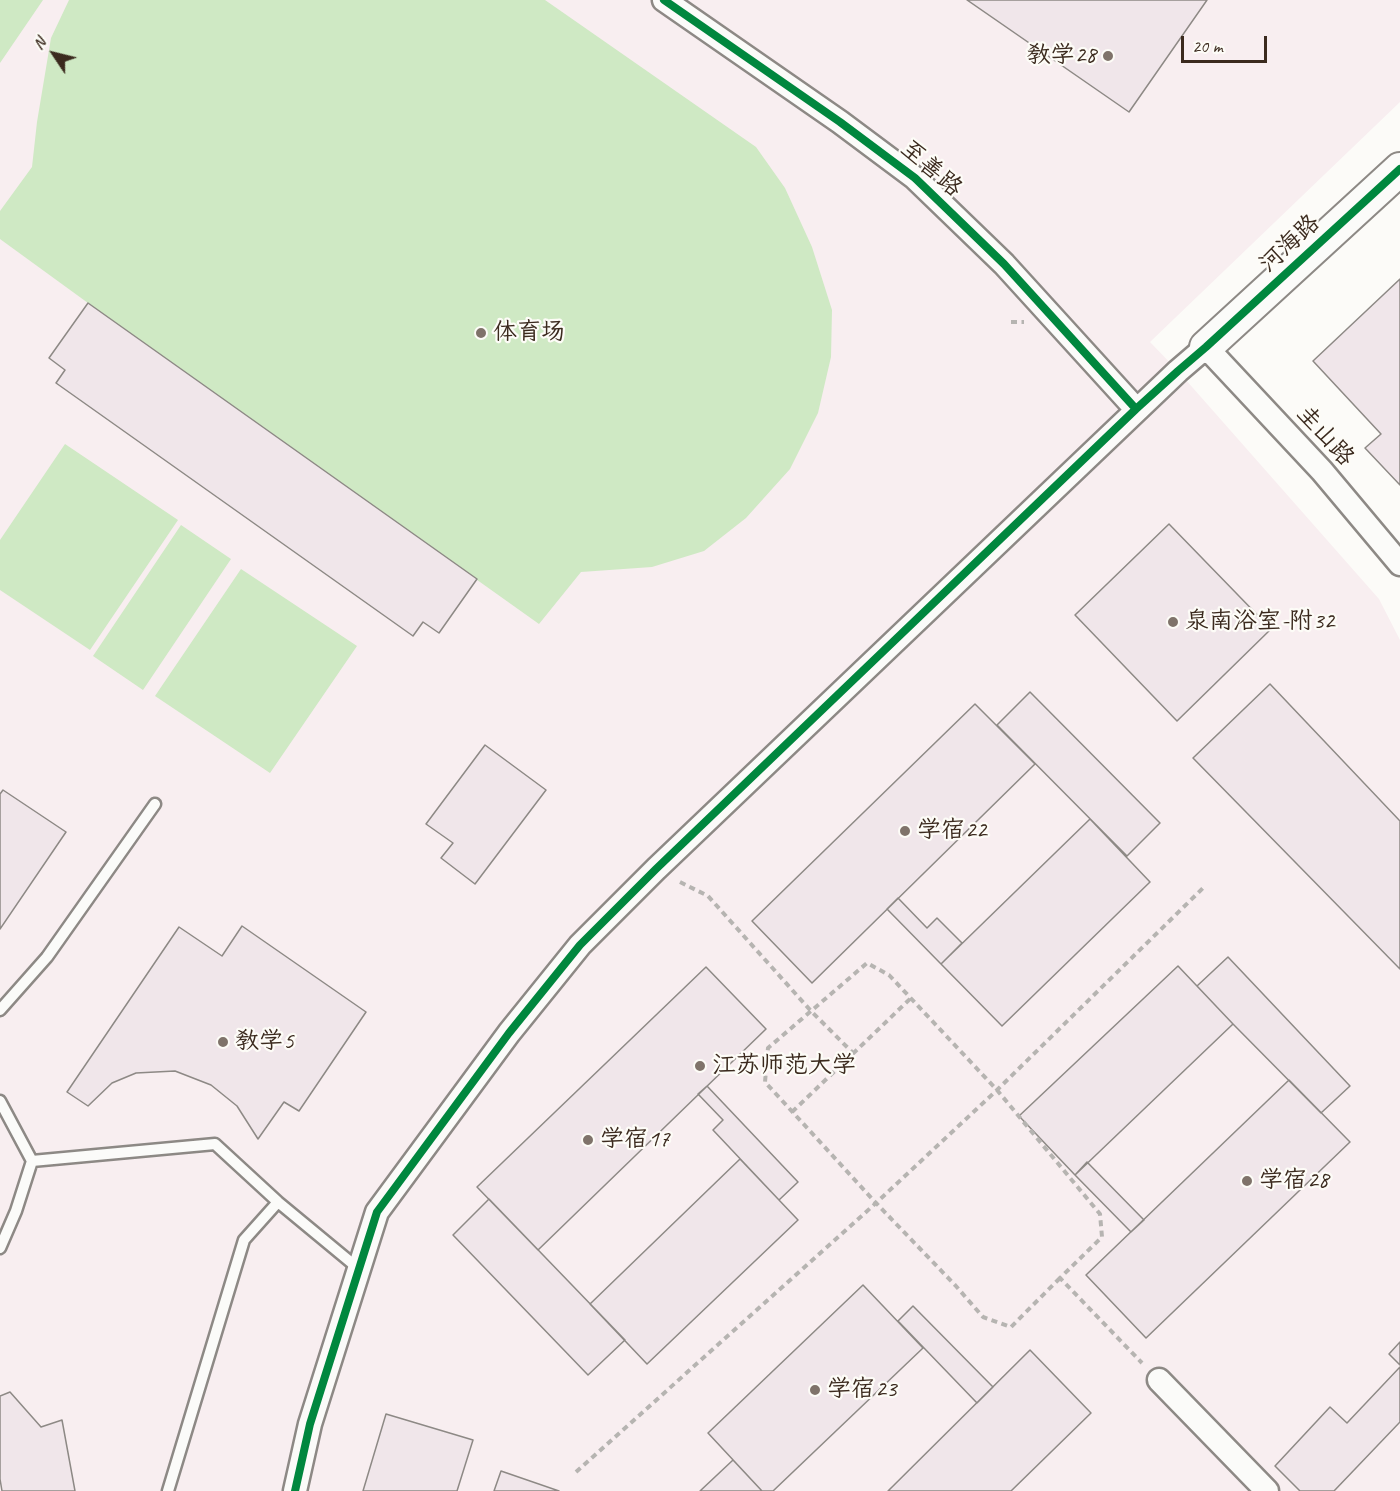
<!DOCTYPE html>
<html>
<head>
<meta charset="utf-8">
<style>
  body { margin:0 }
  #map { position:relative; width:1400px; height:1491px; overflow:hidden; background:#fcfbf8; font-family:Caveat,sans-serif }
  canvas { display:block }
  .north { position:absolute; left:24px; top:24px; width:60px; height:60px; -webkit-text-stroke:4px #fdfcf7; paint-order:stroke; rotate:305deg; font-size:16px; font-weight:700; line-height:24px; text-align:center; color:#3b2a1e }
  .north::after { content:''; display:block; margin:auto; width:21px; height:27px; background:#3b2a1e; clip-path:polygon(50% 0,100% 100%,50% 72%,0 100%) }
  .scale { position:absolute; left:1181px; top:36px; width:86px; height:27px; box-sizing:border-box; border:3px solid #3b2a1e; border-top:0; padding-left:8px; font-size:18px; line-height:21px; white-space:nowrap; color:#3b2a1e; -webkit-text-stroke:4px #fdfcf7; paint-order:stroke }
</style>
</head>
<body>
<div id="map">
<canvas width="1400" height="1491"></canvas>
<div class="north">N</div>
<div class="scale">20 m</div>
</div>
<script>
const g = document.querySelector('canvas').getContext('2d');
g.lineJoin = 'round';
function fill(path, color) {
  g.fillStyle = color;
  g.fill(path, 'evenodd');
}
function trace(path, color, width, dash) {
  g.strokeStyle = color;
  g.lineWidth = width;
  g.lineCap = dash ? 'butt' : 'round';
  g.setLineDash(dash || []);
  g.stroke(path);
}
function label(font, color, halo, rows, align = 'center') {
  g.font = font + ' Caveat,"LXGW WenKai TC",sans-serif';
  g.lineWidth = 4.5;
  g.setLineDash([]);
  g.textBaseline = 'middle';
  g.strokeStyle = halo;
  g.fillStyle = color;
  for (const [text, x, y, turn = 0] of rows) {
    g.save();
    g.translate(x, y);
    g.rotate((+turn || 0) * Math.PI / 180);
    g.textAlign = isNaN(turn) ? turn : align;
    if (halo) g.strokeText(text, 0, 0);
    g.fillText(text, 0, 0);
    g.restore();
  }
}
fill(new Path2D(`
  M 0,0 L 1400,0 L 1400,102 L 1150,342 L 1178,371 L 1379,599 L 1400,640 L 1400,1491 L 0,1491 Z`), '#f8eef0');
fill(new Path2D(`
  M 0,0 L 43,0 L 0,63 Z
  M 69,0 L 545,0 L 756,147 L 785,188 L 812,247 L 832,310 L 831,357 L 818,413 L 790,469 L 746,518 L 704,551 L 652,567 L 581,572 L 539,624 L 88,303 L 0,239 L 0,211 L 32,167 L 37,122 L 51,38 Z
  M 65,444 L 178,520 L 90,650 L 0,590 L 0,540 Z
  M 181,525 L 231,559 L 143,690 L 93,656 Z
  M 241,569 L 357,646 L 270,773 L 155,696 Z`), '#cfe9c4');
const building = new Path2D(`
  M 967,0 L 1207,0 L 1129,112 Z
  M 1400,279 L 1400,485 L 1365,448 L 1381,434 L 1313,361 Z
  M 88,303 L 477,579 L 439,633 L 423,622 L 413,636 L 56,383 L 65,370 L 49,358 Z
  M 1169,524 L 1271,629 L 1177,721 L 1075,615 Z
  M 1270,684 L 1400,821 L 1400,969 L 1193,758 Z
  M 1030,692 L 1160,823 L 1127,856 L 997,725 Z
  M 975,704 L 1035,764 L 812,983 L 752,921 Z
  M 485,745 L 546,790 L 475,884 L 441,858 L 453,843 L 426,824 Z
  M 3,790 L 66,832 L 0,929 L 0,794 Z
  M 1090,819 L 1150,882 L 1002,1026 L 941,964 Z
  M 898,898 L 927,928 L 937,918 L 962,943 L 941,964 L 887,909 Z
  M 242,926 L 366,1012 L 299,1111 L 284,1102 L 258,1139 L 237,1106 L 211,1085 L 175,1071 L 136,1073 L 112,1083 L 88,1106 L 67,1092 L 179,927 L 222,956 Z
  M 1228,957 L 1350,1086 L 1321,1113 L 1233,1024 L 1197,986 Z
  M 1178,966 L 1233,1024 L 1075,1175 L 1019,1116 Z
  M 706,967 L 766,1029 L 538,1250 L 477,1187 Z
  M 1289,1080 L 1350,1142 L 1146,1338 L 1086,1275 Z
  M 707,1086 L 798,1182 L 779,1200 L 713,1130 L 723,1120 L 698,1094 Z
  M 740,1159 L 798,1220 L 647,1364 L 590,1304 Z
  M 1087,1162 L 1144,1220 L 1131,1232 L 1075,1175 Z
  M 489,1199 L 625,1340 L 588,1375 L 453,1235 Z
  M 863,1285 L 923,1348 L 773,1491 L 762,1491 L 708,1433 Z
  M 913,1306 L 993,1387 L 977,1403 L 898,1321 Z
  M 1400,1342 L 1400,1365 L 1389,1354 Z
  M 1030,1350 L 1091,1413 L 1011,1491 L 888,1491 Z
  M 1400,1367 L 1400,1422 L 1334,1491 L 1300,1491 L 1275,1466 L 1330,1407 L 1347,1423 Z
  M 10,1392 L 41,1427 L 62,1420 L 75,1491 L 2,1491 L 0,1479 L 0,1396 Z
  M 386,1414 L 473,1440 L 457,1491 L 363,1491 Z
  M 733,1460 L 762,1491 L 700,1491 Z
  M 501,1471 L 559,1491 L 494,1491 Z`);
fill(building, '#f0e6ea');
trace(building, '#8d8985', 1.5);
const lane = new Path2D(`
  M 0,1010 L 47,957 L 155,804
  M 0,1101 L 32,1161 L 16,1211 L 0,1248
  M 32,1161 L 215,1144 L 278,1202 L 359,1269
  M 168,1491 L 244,1240 L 278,1202`);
const street = new Path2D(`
  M 664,0 L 840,122 L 915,178 L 1004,264 L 1136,409
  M 1159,1380 L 1267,1491
  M 295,1491 L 310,1424 L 377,1212 L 509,1033 L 580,945 L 656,869 L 1178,371 L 1206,347 L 1322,471 L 1400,564`);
const secondary = new Path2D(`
  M 1206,347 L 1400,169`);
trace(lane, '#8d8985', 15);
trace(street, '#8d8985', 27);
trace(secondary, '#8d8985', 36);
trace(new Path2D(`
  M 1011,322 L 1024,322
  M 680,882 L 708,896 L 811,1011 L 853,1053
  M 792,1112 L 911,998
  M 1060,1278 L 1011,1327 L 983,1317 L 955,1285 L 876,1203 L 765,1082 L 768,1048 L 867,963 L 889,975 L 997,1090 L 1100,1214 L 1102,1237 L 1060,1278 L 1142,1363
  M 576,1472 L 876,1203 L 997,1090 L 1203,888`), '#b6b4b1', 4, [6, 4.5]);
trace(lane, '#fbfbf9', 10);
trace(street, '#fbfbf9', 22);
trace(secondary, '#fbfbf9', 32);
trace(new Path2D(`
  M 664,0 L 840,122 L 915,178 L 1004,264 L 1136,409
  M 295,1491 L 310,1424 L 377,1212 L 509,1033 L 580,945 L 656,869 L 1136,409 L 1178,371 L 1206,347 L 1400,169`), '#00873e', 8);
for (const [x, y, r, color] of [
  [1108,56,6,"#7f736a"],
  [481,333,6,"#7f736a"],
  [1173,622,6,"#7f736a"],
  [905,831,6,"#7f736a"],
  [223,1042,6,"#7f736a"],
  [700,1066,6,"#7f736a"],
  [588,1140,6,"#7f736a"],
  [1247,1181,6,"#7f736a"],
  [815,1390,6,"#7f736a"]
]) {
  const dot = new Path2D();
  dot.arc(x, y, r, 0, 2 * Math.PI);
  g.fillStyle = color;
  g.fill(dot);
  trace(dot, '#fdfcf7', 2);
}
label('24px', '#3b2a1e', '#fdfcf7', [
  ["教学28",1096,56,"right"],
  ["体育场",493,333],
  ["泉南浴室-附32",1185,622],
  ["学宿22",917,831],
  ["教学5",235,1042],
  ["江苏师范大学",712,1066],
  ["学宿17",600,1140],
  ["学宿28",1259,1181],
  ["学宿23",827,1390]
], 'left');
label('24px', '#3b2a1e', '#fdfcf7', [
  ["至善路",931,169,41],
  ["河海路",1290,244,-43],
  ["圭山路",1325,436,48]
]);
</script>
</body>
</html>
